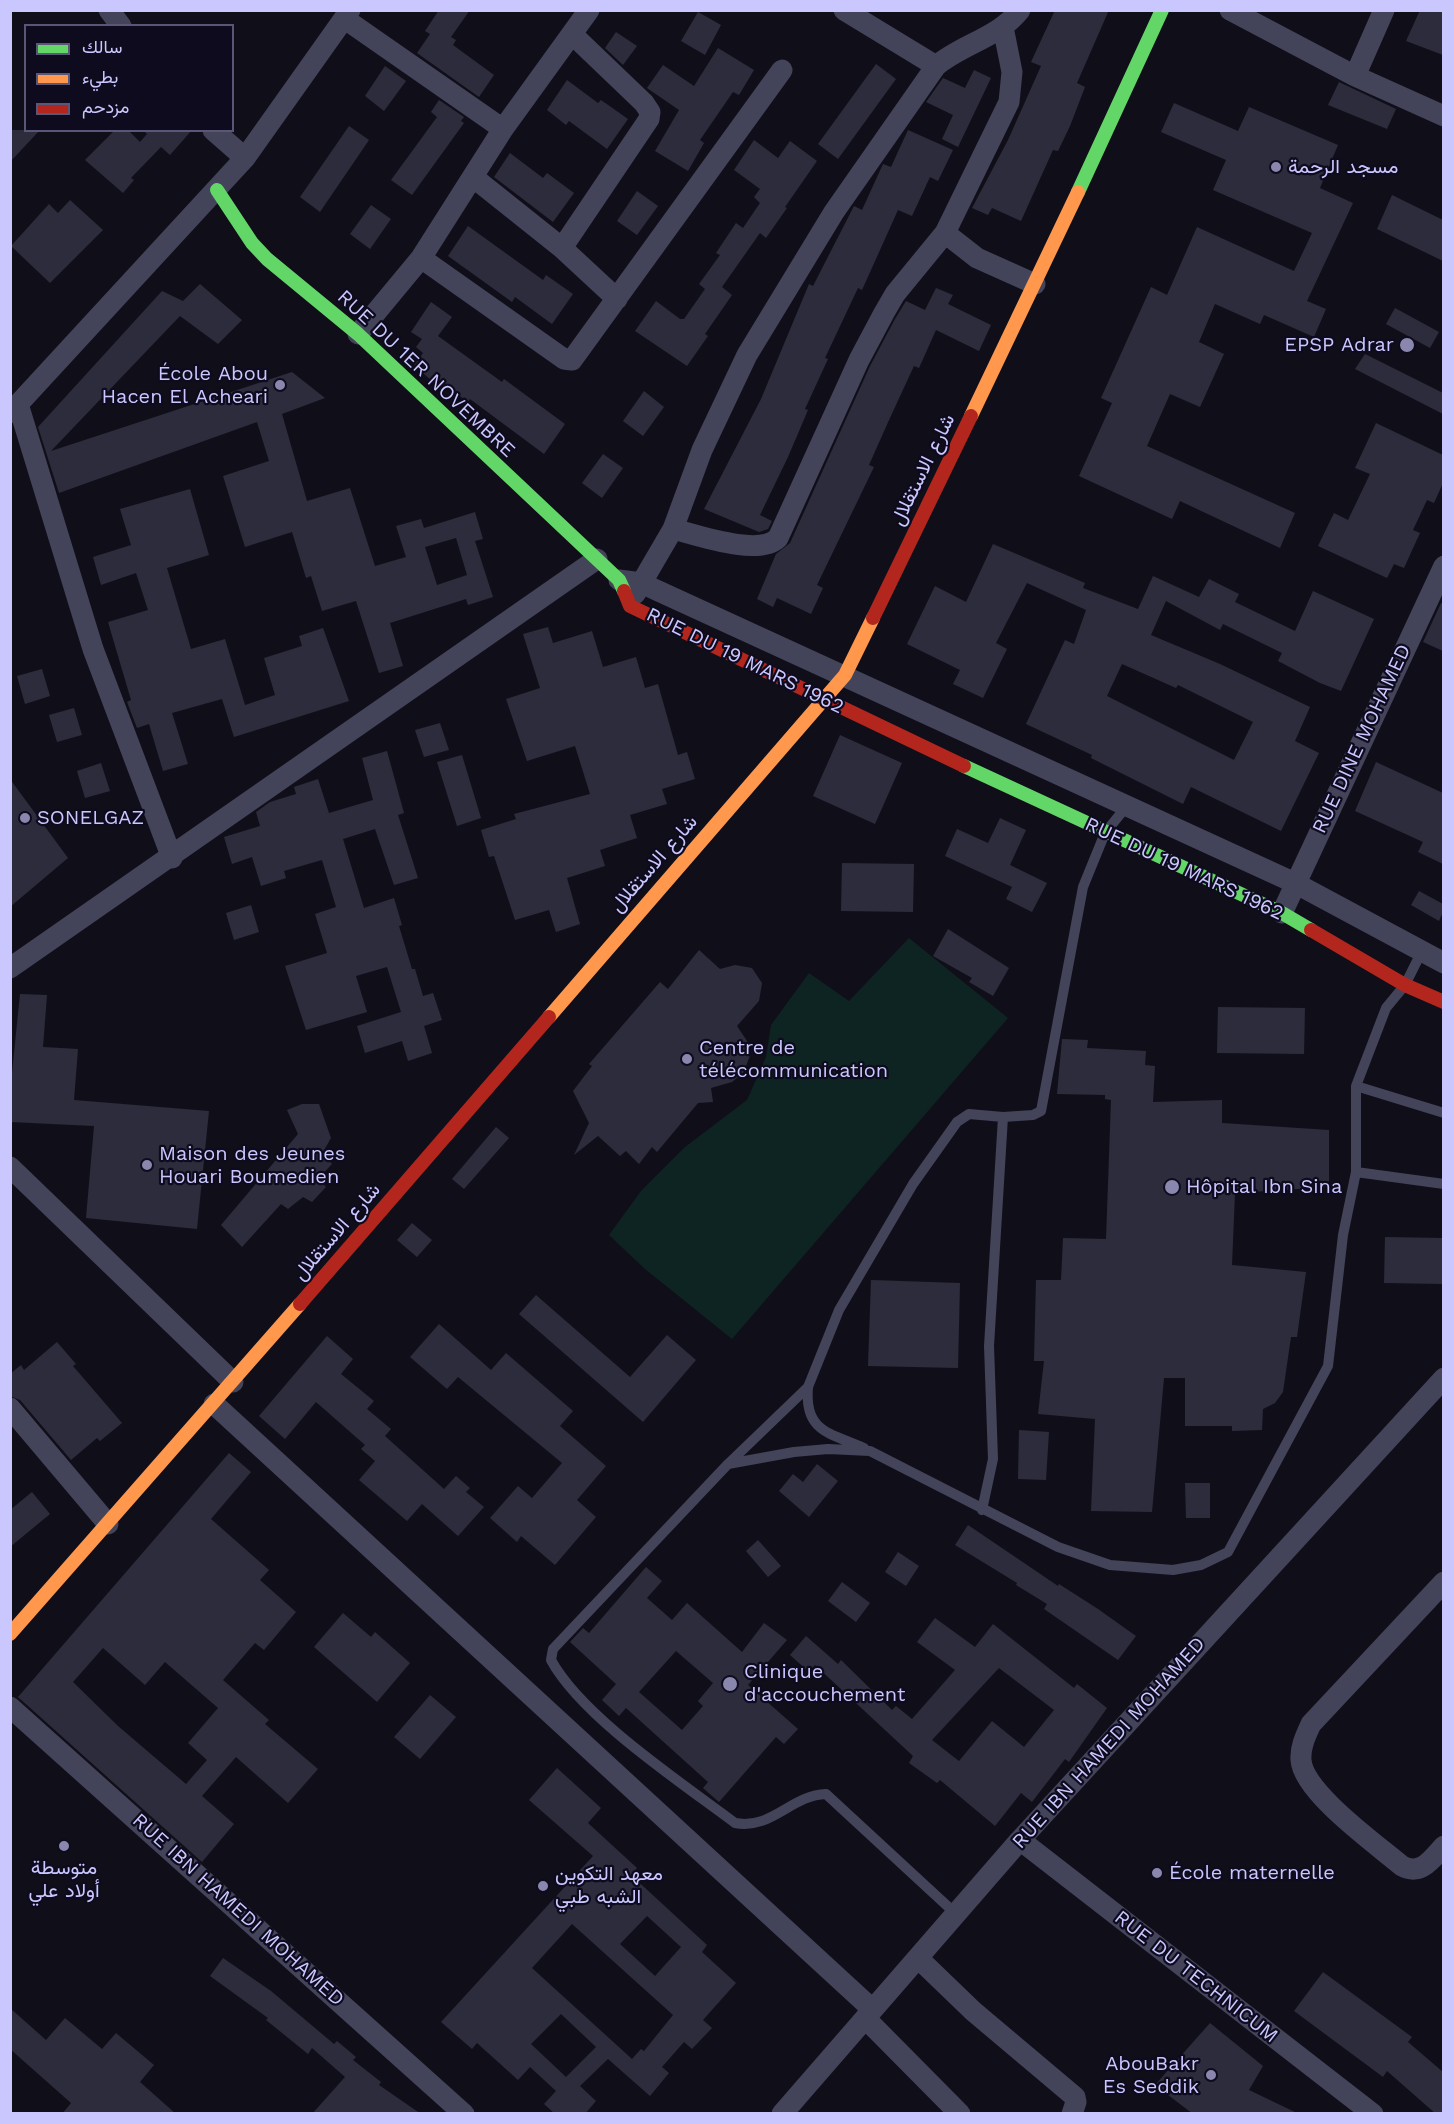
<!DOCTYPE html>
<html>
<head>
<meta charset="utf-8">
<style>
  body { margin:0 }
  #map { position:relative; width:1454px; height:2124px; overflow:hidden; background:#100f19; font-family:"Work Sans",Vazirmatn,sans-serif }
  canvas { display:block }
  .frame { position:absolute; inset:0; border:12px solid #cac7ff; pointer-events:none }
  .legend { position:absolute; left:24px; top:24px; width:210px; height:108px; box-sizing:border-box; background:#0d0b1d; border:2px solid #595677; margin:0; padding:8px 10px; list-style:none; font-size:18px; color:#cac7ff }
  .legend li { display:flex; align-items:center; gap:12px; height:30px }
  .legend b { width:30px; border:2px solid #595677 }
</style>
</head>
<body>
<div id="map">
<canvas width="1454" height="2124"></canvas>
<div class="frame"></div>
<ul class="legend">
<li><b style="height:8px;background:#63d668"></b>سالك</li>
<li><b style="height:8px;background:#ff974d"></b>بطيء</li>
<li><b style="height:8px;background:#b3261e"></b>مزدحم</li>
</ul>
</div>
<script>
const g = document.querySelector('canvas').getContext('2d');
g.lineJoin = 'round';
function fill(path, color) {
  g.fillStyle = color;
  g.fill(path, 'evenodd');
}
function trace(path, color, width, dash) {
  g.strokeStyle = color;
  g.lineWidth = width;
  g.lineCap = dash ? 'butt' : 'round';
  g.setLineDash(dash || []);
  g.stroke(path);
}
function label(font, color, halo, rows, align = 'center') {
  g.font = font + ' "Work Sans",Vazirmatn,sans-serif';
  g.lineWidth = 4.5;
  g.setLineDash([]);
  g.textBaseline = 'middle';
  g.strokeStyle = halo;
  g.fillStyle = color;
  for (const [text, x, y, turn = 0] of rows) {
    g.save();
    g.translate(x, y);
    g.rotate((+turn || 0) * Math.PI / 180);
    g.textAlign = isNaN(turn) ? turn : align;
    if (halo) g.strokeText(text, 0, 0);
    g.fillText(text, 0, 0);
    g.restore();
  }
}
fill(new Path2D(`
  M 909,938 L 1008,1018 L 732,1339 L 645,1269 L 609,1235 L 641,1191 L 685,1147 L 747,1100 L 766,1057 L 771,1025 L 809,973 L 849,1001 Z`), '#0e2423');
fill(new Path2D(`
  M 439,10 L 470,10 L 451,37 L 456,40 L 453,45 L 494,75 L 479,97 L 417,53 L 430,34 L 425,31 Z
  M 1055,10 L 1109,10 L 1077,83 L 1085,87 L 1070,126 L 1058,151 L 1053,150 L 1021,221 L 992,208 L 988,215 L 972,208 L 1008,140 L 1041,66 L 1031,62 Z
  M 1420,10 L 1443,10 L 1443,55 L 1406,41 Z
  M 698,12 L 721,25 L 705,55 L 681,41 Z
  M 616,32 L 637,46 L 623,65 L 605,48 Z
  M 718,48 L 754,70 L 739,95 L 733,92 L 700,140 L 704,143 L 688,171 L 655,151 L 679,110 L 647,88 L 663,65 L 694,86 Z
  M 876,64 L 896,79 L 838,159 L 818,144 Z
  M 385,66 L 406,81 L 384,111 L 365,96 Z
  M 974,70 L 991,78 L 958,147 L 942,139 L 953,115 L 926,102 L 943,78 L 965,88 Z
  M 567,80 L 598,103 L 601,100 L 628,119 L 607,149 L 569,121 L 566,125 L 547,110 Z
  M 1339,82 L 1396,109 L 1387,129 L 1328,105 Z
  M 439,100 L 464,117 L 461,121 L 464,123 L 412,195 L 391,180 L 437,117 L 431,112 Z
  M 1174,103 L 1238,131 L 1249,107 L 1338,145 L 1320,188 L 1353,203 L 1307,301 L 1326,309 L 1314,337 L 1264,315 L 1260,324 L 1215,304 L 1199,342 L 1224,354 L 1200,407 L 1170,394 L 1147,446 L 1295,513 L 1280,548 L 1180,501 L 1172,519 L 1079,476 L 1112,403 L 1101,398 L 1151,287 L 1167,295 L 1197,227 L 1294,271 L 1312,233 L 1213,190 L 1226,160 L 1161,132 Z
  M 349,126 L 369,140 L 320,212 L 300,197 Z
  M 10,130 L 40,130 L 10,162 Z
  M 115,130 L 128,130 L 140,142 L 147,134 L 143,130 L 192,130 L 170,155 L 161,147 L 131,178 L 134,180 L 123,193 L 85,160 Z
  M 908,130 L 953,150 L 938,181 L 930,177 L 912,216 L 898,210 L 862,290 L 858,288 L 825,358 L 828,359 L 805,409 L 808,410 L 788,457 L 760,515 L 772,521 L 768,529 L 759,532 L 704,509 L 761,399 L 809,284 L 813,286 L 854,206 L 862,210 L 883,164 L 891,167 Z
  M 754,140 L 778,158 L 790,141 L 817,161 L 785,207 L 787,208 L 766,238 L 760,233 L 722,287 L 732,295 L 705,334 L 708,336 L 687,366 L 635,331 L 656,301 L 680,319 L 684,319 L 705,289 L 699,284 L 720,255 L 716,253 L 736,223 L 743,228 L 760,203 L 754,197 L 760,189 L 734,170 Z
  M 510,153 L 543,178 L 547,173 L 574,193 L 553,222 L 494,177 Z
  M 637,191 L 658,206 L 637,235 L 617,221 Z
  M 1392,195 L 1443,220 L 1443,261 L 1377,229 Z
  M 70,200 L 103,230 L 50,283 L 11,246 L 49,204 L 58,213 Z
  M 371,205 L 391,219 L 370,249 L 350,234 Z
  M 468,226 L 543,280 L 546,275 L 573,294 L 552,324 L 515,297 L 512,302 L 448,256 Z
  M 200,284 L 242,320 L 218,344 L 180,316 L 51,451 L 292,372 L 325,398 L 282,414 L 307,501 L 350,488 L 375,566 L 406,557 L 396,526 L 421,519 L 424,528 L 475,512 L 483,539 L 475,541 L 493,597 L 468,605 L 466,599 L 390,623 L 403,666 L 379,673 L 356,601 L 322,611 L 311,576 L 306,578 L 292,532 L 245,547 L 223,476 L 269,461 L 257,422 L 59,493 L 38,427 L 162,291 L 183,301 ZM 456,538 L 467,575 L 437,585 L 425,547 Z
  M 936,288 L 953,295 L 948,304 L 991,325 L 979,351 L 936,330 L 919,368 L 914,366 L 889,420 L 869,465 L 874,467 L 817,585 L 823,588 L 811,614 L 777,598 L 773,607 L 757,599 L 776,554 L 790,543 L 870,366 L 895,319 L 906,301 L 925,310 Z
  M 431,302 L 452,317 L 438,336 L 502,382 L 504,379 L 565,424 L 544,454 L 470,399 L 468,402 L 435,378 L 433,382 L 414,365 L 423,353 L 416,347 L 422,339 L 411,332 Z
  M 1395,308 L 1439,332 L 1430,348 L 1386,324 Z
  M 1365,354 L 1443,393 L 1443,414 L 1355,369 Z
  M 644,391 L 664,407 L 643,436 L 623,421 Z
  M 1376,423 L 1443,455 L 1443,483 L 1434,503 L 1427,500 L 1413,530 L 1420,533 L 1404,568 L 1394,564 L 1387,578 L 1318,546 L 1334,513 L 1348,520 L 1370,474 L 1355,468 Z
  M 603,454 L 623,468 L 602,498 L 582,483 Z
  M 190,489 L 209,555 L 167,568 L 191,649 L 225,639 L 245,705 L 275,695 L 264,658 L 302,646 L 299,636 L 323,628 L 349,701 L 234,737 L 222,699 L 172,713 L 188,764 L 163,771 L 149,724 L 137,728 L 127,702 L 131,700 L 108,622 L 148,610 L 136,573 L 101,585 L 93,557 L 131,545 L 120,509 Z
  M 993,544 L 1085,583 L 1083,588 L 1138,609 L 1153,576 L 1199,597 L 1209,579 L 1239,594 L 1235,602 L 1295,631 L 1313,591 L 1374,619 L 1341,691 L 1320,683 L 1278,661 L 1282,653 L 1223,624 L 1220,630 L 1166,601 L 1151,635 L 1220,664 L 1310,707 L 1295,741 L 1319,753 L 1281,831 L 1191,787 L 1183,804 L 1091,758 L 1092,755 L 1026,724 L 1065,640 L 1074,644 L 1086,610 L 1027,583 L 996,643 L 1007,649 L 983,698 L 953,684 L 960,670 L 907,644 L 935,586 L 966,602 ZM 1122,664 L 1176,688 L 1178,685 L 1253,722 L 1234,760 L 1107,696 Z
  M 1441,603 L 1443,604 L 1443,651 L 1423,642 Z
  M 548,627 L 553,643 L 592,631 L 603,667 L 636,657 L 645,688 L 658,684 L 678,755 L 687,752 L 695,779 L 662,789 L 667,804 L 630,815 L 637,838 L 600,850 L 605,866 L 567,878 L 580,924 L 556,932 L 549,910 L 515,920 L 494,856 L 489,857 L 481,830 L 516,819 L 514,814 L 590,794 L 575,746 L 527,761 L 506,699 L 540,688 L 523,634 Z
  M 42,669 L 50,696 L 25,704 L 17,676 Z
  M 74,708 L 82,735 L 57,742 L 49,715 Z
  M 440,723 L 449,750 L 424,757 L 415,730 Z
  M 840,735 L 902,763 L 875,824 L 813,796 Z
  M 387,751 L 404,813 L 398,815 L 418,878 L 394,885 L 375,829 L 343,839 L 364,908 L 394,898 L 402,925 L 399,926 L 412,969 L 415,969 L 423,996 L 433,993 L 442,1020 L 424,1026 L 432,1053 L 408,1061 L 402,1041 L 365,1053 L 357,1026 L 401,1012 L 387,967 L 356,976 L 367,1012 L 306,1030 L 285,966 L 327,953 L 315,914 L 336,907 L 322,860 L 284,871 L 286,878 L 261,886 L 252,857 L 232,864 L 224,837 L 260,826 L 256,812 L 270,802 L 296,794 L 294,787 L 318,779 L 329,813 L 373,800 L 362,758 Z
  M 462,755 L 481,818 L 457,826 L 437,762 Z
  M 1376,762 L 1443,793 L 1443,864 L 1418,852 L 1423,842 L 1355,811 Z
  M 101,763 L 110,791 L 85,798 L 77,771 Z
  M 10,779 L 68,858 L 10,907 Z
  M 1000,818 L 1026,830 L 1010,865 L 1047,883 L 1032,912 L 1006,899 L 1012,887 L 945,856 L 957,829 L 988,843 Z
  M 842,863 L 914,864 L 913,912 L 841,911 Z
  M 1419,891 L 1443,904 L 1443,912 L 1439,921 L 1411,905 Z
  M 251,905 L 259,932 L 234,940 L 226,913 Z
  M 948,929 L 1009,968 L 993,996 L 969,982 L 972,978 L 933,956 Z
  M 699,950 L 720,969 L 735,965 L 752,968 L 762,983 L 759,1001 L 737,1026 L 749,1044 L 750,1055 L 744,1072 L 732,1082 L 711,1088 L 713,1102 L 698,1103 L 657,1152 L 652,1147 L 639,1164 L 626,1151 L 620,1156 L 598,1136 L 574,1155 L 589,1123 L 573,1091 L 592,1066 L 589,1064 L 660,982 L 668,989 Z
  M 20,994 L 47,995 L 43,1047 L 78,1049 L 74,1100 L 209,1111 L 197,1229 L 86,1218 L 94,1126 L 10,1122 L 10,1092 Z
  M 1218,1007 L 1305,1008 L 1304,1054 L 1217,1053 Z
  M 1062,1039 L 1088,1040 L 1087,1048 L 1146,1051 L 1145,1065 L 1155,1066 L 1153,1102 L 1222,1100 L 1222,1123 L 1329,1130 L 1329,1187 L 1235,1193 L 1232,1265 L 1306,1272 L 1297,1337 L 1291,1337 L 1283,1392 L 1275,1403 L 1263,1409 L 1262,1430 L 1232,1431 L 1232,1426 L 1185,1426 L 1185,1378 L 1164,1378 L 1152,1512 L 1091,1511 L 1095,1419 L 1038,1414 L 1044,1361 L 1034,1361 L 1036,1280 L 1061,1280 L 1063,1238 L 1106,1239 L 1111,1100 L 1105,1099 L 1105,1095 L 1057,1094 Z
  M 302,1104 L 319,1104 L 331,1138 L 323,1152 L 332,1164 L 318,1179 L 326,1187 L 312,1202 L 303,1197 L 288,1209 L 281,1204 L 242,1247 L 221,1225 L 298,1134 L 287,1110 Z
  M 496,1127 L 509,1138 L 464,1189 L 452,1179 Z
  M 412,1223 L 432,1240 L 417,1257 L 397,1240 Z
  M 1385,1237 L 1443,1238 L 1443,1284 L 1384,1283 Z
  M 871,1280 L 960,1283 L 958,1368 L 868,1366 Z
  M 536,1295 L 630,1377 L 667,1335 L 696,1360 L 643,1422 L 519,1314 Z
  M 439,1324 L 491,1370 L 506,1353 L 573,1411 L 560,1426 L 606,1466 L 577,1500 L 596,1517 L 555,1565 L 521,1536 L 517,1542 L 490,1518 L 518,1486 L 532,1498 L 562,1463 L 458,1377 L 447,1389 L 410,1357 Z
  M 327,1336 L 353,1359 L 341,1374 L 374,1401 L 367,1409 L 391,1429 L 385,1436 L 444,1489 L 456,1476 L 470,1488 L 466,1492 L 484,1507 L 458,1536 L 422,1504 L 407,1521 L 359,1480 L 375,1461 L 361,1449 L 365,1445 L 316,1402 L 285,1439 L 259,1416 Z
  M 57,1342 L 76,1364 L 73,1366 L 122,1423 L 100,1441 L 97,1438 L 71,1460 L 20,1400 L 10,1396 L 10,1374 L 21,1365 L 24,1370 Z
  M 1019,1430 L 1049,1432 L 1046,1480 L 1018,1479 Z
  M 229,1453 L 251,1472 L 211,1519 L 269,1570 L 260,1580 L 296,1612 L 264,1650 L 255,1643 L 223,1680 L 269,1720 L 265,1724 L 318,1769 L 288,1803 L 236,1757 L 202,1796 L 234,1824 L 202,1862 L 18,1697 ZM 103,1648 L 145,1685 L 165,1662 L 218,1708 L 188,1743 L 207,1760 L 186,1784 L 118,1726 L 73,1682 Z
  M 817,1464 L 838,1481 L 809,1517 L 779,1491 L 793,1474 L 803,1482 Z
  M 1185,1483 L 1210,1483 L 1210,1518 L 1186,1518 Z
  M 32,1492 L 50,1514 L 10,1547 L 10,1510 Z
  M 968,1525 L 1058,1586 L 1059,1584 L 1098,1609 L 1136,1636 L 1118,1660 L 1044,1609 L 1047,1604 L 1016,1585 L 1017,1583 L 955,1545 Z
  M 758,1540 L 781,1566 L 768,1577 L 746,1551 Z
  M 898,1552 L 919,1566 L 906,1586 L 885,1572 Z
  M 646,1567 L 662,1581 L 647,1598 L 672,1620 L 687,1603 L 742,1652 L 764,1623 L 787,1640 L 748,1685 L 798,1729 L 784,1744 L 776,1737 L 719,1802 L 703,1788 L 708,1782 L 626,1708 L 619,1716 L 602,1700 L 616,1684 L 570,1642 L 583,1628 L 589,1633 ZM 676,1651 L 713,1683 L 698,1701 L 703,1706 L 682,1730 L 639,1692 Z
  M 842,1582 L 870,1603 L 856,1622 L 828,1601 Z
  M 343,1613 L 371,1637 L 375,1632 L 410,1663 L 377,1702 L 314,1647 Z
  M 935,1618 L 975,1647 L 993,1624 L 1074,1688 L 1077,1684 L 1107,1708 L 1069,1762 L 1065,1759 L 1032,1802 L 1021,1793 L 995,1826 L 940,1780 L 937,1783 L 909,1763 L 913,1756 L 815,1665 L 809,1672 L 790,1655 L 806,1636 L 838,1664 L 841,1660 L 892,1710 L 896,1706 L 912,1719 L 955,1670 L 917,1642 ZM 999,1668 L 1054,1710 L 1024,1747 L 992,1721 L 959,1761 L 932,1740 Z
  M 430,1695 L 456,1717 L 420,1759 L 394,1737 Z
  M 557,1768 L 601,1808 L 588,1823 L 637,1868 L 631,1875 L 707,1945 L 702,1952 L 736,1983 L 703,2020 L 712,2028 L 692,2049 L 684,2042 L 662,2067 L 669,2073 L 650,2096 L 608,2059 L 580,2086 L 596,2101 L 585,2114 L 555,2114 L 544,2104 L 556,2091 L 530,2067 L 518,2080 L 477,2043 L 472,2049 L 441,2022 L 593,1856 L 529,1800 ZM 647,1916 L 681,1947 L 655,1976 L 620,1944 ZM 572,1924 L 673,2015 L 644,2051 L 641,2049 L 632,2059 L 532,1968 ZM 561,2014 L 596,2047 L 566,2077 L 531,2044 Z
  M 223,1958 L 271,1991 L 334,2044 L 337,2041 L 356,2057 L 353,2060 L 381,2082 L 379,2085 L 421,2114 L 312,2114 L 345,2077 L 312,2048 L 308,2054 L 266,2020 L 268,2018 L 210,1976 Z
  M 1323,1972 L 1412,2037 L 1408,2042 L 1443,2072 L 1443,2114 L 1436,2114 L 1387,2071 L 1383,2077 L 1294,2011 Z
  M 10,2008 L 46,2040 L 65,2018 L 102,2049 L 116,2033 L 154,2065 L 140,2082 L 176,2114 L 62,2114 L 71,2103 L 10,2049 Z
  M 1210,2023 L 1263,2066 L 1249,2090 L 1299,2114 L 1193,2114 L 1155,2085 Z`), '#2d2c3c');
trace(new Path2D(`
  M 1356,1086 L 1444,1113
  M 1356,1172 L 1444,1184
  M 808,1387 C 804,1432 830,1433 864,1448
  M 728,1464 L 808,1387 L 839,1310 L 913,1184 L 957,1122 L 969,1114 L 1003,1117 L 1033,1115 L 1041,1111 L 1083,887 L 1105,833 L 1126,807
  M 982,1510 L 993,1459 L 989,1346 L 1003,1117
  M 956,1914 L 826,1794 C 791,1795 772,1830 735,1823 C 682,1783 582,1717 551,1660 L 553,1649 L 728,1464 L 794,1452 L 828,1449 L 870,1451 L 1058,1547 L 1110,1565 L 1173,1570 L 1201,1565 L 1228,1552 L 1328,1366 L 1343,1235 L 1356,1172 L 1356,1086 L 1386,1008 L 1405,985 L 1421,953`), '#43445a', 10);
trace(new Path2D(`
  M 109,10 L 121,26
  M 844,10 L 936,66
  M 1230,10 L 1355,76 L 1444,116
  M 345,19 L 503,129
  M 1003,27 L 1012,72 L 1009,102 L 945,233 L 977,258 L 1035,284
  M 1355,76 L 1384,10
  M 213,130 L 245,158
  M 473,177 L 562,248 L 617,299
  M 562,248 L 649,119 L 650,112 L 644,103 L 573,35
  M 421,258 L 564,359 L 572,360 L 782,70
  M 358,334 L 421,258 L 503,129 L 589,10
  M 18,404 L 93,649 L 172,858
  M 10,413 L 245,158 L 350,10
  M 673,529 C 697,535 759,557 778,538 L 859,360 L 884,313 L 895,294 L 945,233
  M 619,580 L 641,583 L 1295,883 L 1444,963
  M 635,594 L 673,529 L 702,450 L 747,355 L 834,212 L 936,66 C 962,44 998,38 1020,10
  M 1282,913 L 1444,566
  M 10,968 L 597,559
  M 10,1167 L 233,1382
  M 214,1404 L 872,2009
  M 10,1408 L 108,1524
  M 1444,1582 L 1311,1724 C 1306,1735 1300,1747 1301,1760 C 1303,1792 1376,1844 1402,1866 C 1421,1876 1431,1860 1444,1846
  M 10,1707 L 464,2114
  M 1020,1840 L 1373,2114
  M 918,1958 L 973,2011 L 1075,2097 L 1076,2102 L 1072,2114
  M 865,2018 L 960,2114
  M 782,2114 L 1020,1840 L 1444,1378`), '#43445a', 21);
trace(new Path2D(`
  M 217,190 L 252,243 L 267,259 L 358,334 L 619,580 L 624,591
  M 1078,192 L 1162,10
  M 964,766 L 1282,913 L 1311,930`), '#63d668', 14);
trace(new Path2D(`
  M 971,416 L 1078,192
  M 549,1017 L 845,675 L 873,618
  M 10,1634 L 300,1304`), '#ff974d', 14);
trace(new Path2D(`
  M 624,591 L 630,606 L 964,766
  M 873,618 L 971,416
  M 1311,930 L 1405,985 L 1444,1002
  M 300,1304 L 549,1017`), '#b3261e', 14);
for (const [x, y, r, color] of [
  [1276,167,6,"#8987ae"],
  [1407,345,8,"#8987ae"],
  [280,385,6,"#8987ae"],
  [25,818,6,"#8987ae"],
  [687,1059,6,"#8987ae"],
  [147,1165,6,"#8987ae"],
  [1172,1187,8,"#8987ae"],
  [730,1684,8,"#8987ae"],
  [64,1846,6,"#8987ae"],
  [1157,1873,6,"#8987ae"],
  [543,1886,6,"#8987ae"],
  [1211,2075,6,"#8987ae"]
]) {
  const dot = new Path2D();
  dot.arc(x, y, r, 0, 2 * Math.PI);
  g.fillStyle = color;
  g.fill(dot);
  trace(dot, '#0d0b1d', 2);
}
label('20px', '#cac7ff', '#0d0b1d', [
  ["مسجد الرحمة",1288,167],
  ["EPSP Adrar",1394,345,"right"],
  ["École Abou",268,374,"right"],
  ["Hacen El Acheari",268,397,"right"],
  ["SONELGAZ",37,818],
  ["Centre de",699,1048],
  ["télécommunication",699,1071],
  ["Maison des Jeunes",159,1154],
  ["Houari Boumedien",159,1177],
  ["Hôpital Ibn Sina",1186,1187],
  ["Clinique",744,1672],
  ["d'accouchement",744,1695],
  ["متوسطة",64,1868,"center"],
  ["أولاد علي",64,1891,"center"],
  ["École maternelle",1169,1873],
  ["معهد التكوين",555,1874],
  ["الشبه طبي",555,1897],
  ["AbouBakr",1199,2064,"right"],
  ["Es Seddik",1199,2087,"right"]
], 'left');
label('20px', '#cac7ff', '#0d0b1d', [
  ["RUE DU 1ER NOVEMBRE",426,374,43],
  ["شارع الاستقلال",923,470,-64],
  ["RUE DU 19 MARS 1962",745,661,26],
  ["RUE DINE MOHAMED",1362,739,-65],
  ["شارع الاستقلال",654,864,-49],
  ["RUE DU 19 MARS 1962",1184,869,25],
  ["شارع الاستقلال",337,1232,-49],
  ["RUE IBN HAMEDI MOHAMED",1109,1743,-48],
  ["RUE IBN HAMEDI MOHAMED",238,1910,42],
  ["RUE DU TECHNICUM",1196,1977,38]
]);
</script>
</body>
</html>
